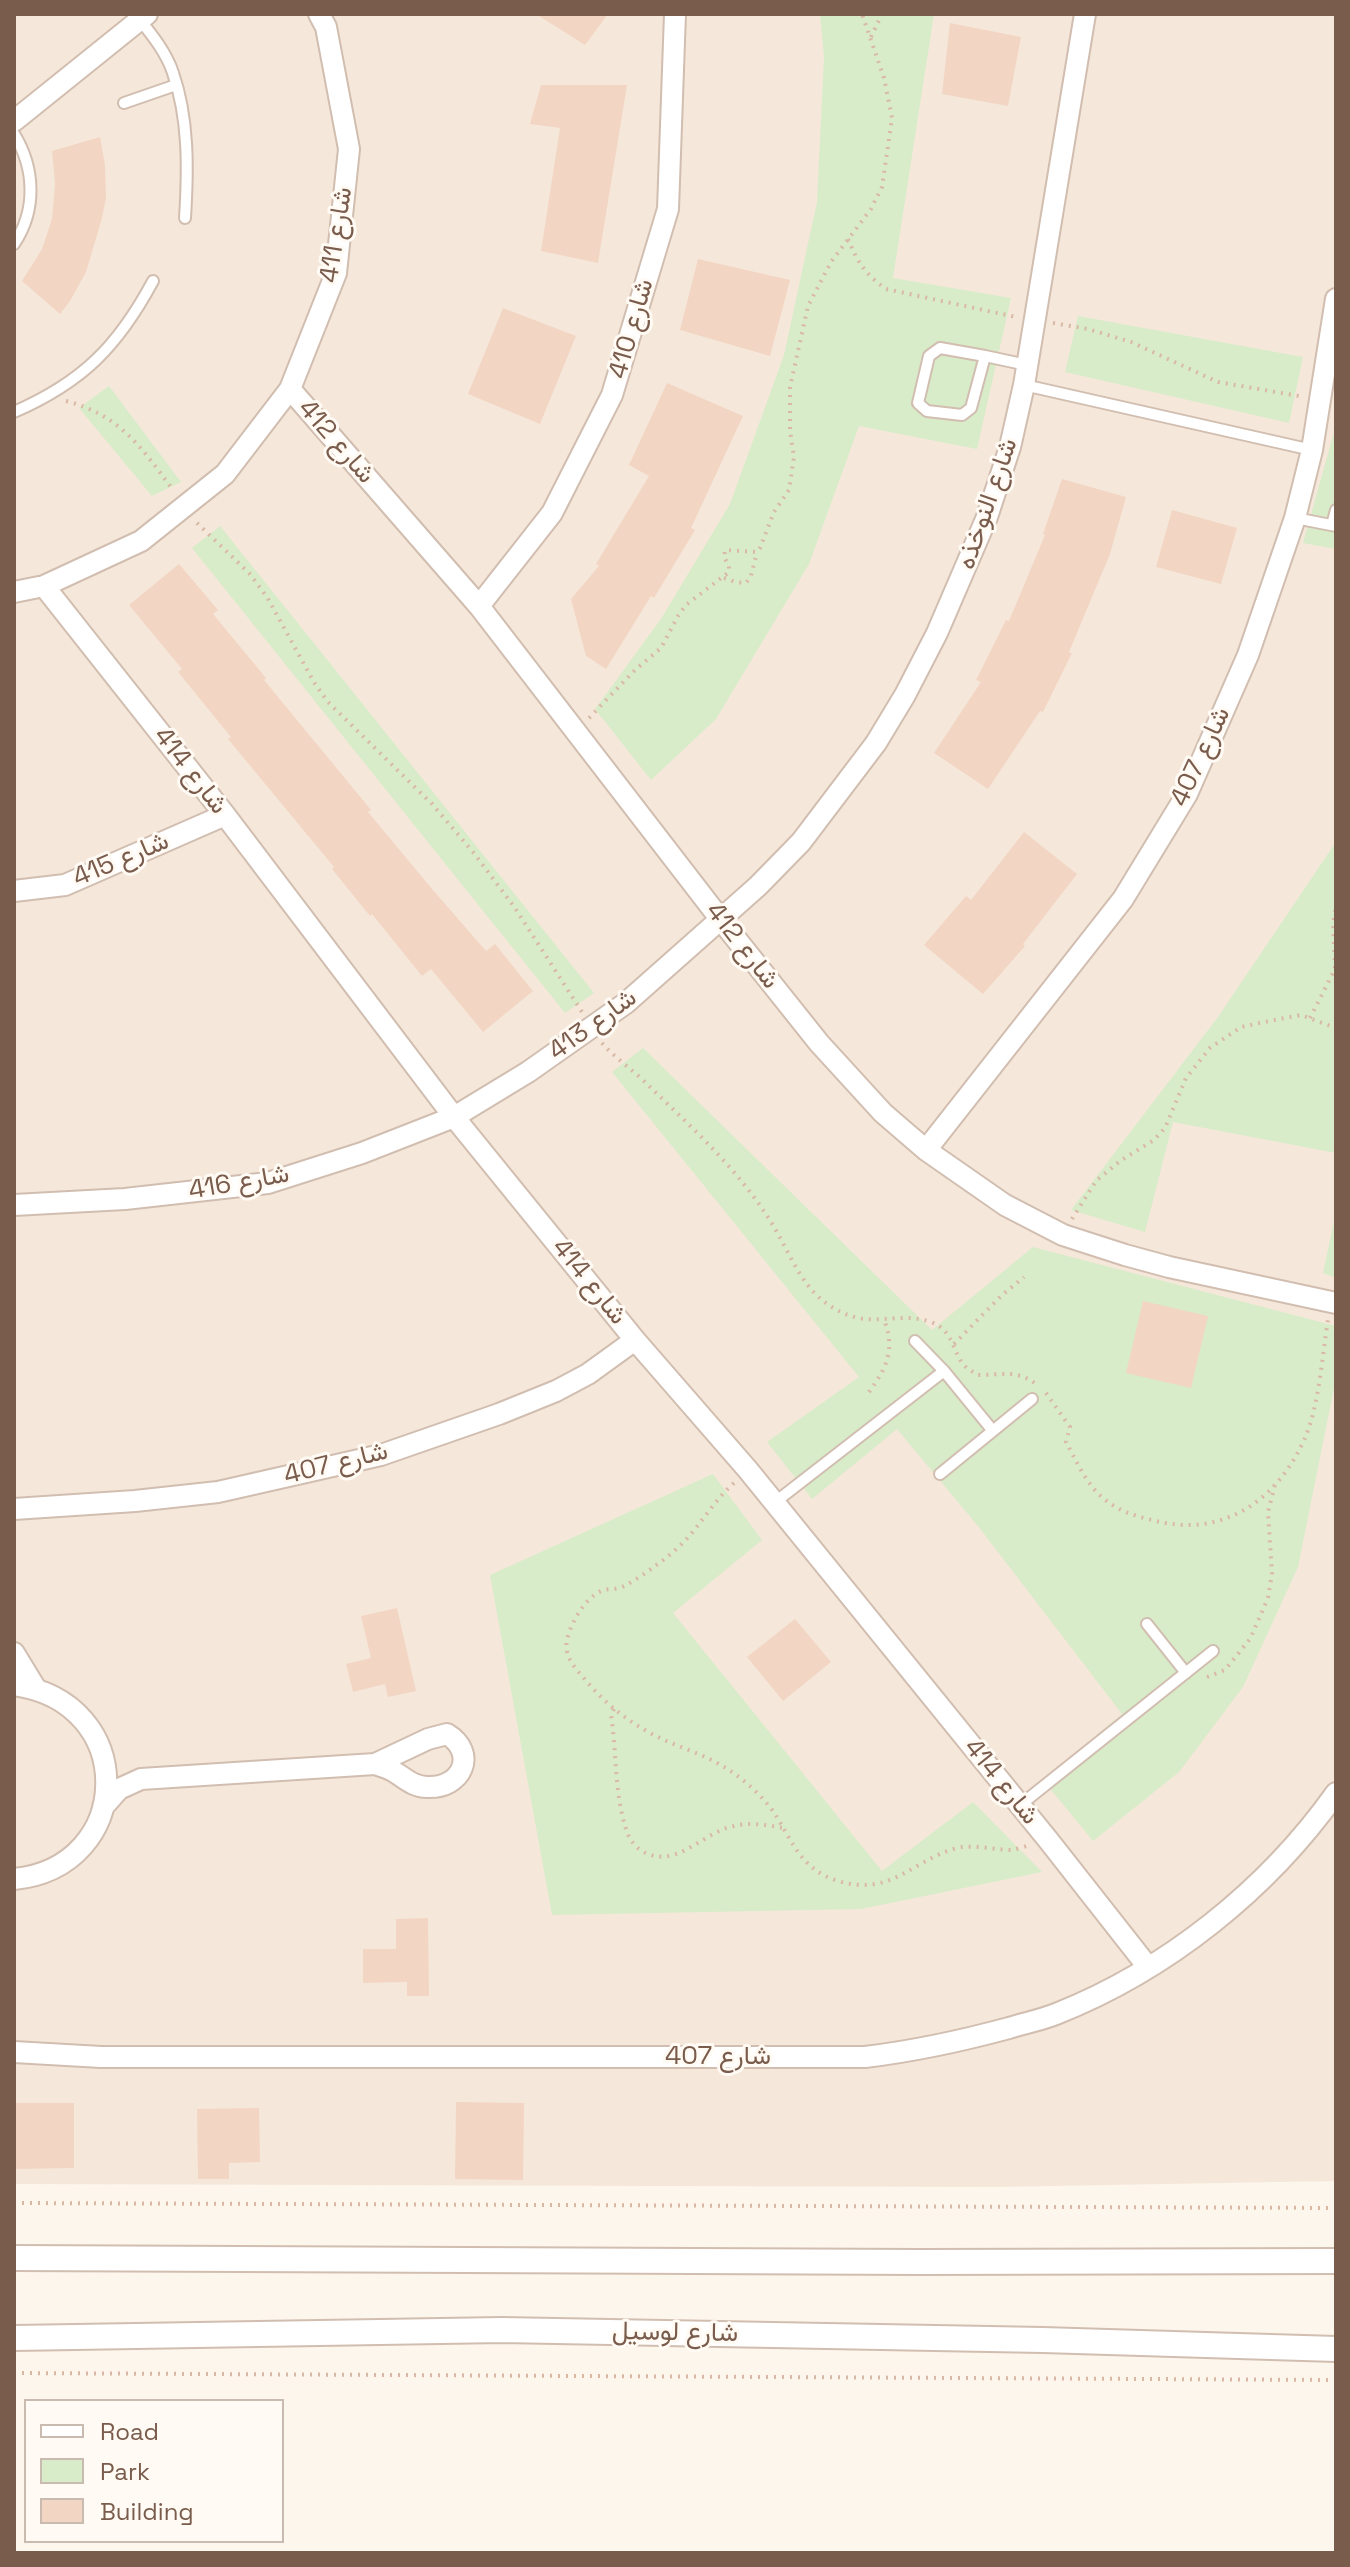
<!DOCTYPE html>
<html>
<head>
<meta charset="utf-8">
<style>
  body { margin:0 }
  #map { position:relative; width:1350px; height:2567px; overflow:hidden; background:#fdf6ec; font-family:"Space Grotesk",sans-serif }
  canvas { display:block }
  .frame { position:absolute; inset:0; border:16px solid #7a5c4d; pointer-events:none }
  .legend { position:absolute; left:24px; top:2399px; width:260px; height:144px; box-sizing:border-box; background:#fffaf3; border:2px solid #cabbb1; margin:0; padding:10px 14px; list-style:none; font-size:24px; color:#7a5c4d }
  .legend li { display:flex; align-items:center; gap:16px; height:40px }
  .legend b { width:40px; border:2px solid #cabbb1 }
</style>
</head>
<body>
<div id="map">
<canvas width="1350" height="2567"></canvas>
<div class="frame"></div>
<ul class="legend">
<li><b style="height:10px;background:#fff"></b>Road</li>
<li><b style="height:22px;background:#d8ecc9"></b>Park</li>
<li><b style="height:22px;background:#f3d5c3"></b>Building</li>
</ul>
</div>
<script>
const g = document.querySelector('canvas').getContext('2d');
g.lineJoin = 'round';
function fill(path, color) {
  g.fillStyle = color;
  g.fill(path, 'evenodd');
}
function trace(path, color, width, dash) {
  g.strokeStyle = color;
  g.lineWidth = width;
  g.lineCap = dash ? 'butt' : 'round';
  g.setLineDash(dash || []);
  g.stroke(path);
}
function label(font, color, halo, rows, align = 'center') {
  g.font = font + ' "Space Grotesk",Vazirmatn,sans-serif';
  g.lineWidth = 6;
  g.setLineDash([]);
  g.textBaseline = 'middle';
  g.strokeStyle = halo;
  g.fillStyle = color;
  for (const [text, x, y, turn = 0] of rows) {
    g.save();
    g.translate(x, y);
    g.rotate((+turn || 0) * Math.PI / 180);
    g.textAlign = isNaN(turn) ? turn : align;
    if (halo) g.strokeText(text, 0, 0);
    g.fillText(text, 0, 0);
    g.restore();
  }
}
fill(new Path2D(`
  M 14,14 L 1336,14 L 1336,2181 L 995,2187 L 14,2184 Z`), '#f5e8da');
fill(new Path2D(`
  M 820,14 L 934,14 L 893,278 L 1011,298 L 977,449 L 859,426 L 809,564 L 716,719 L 651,780 L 595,709 L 661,619 L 730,504 L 784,355 L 817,202 L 824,57 Z
  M 1078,316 L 1303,357 L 1289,423 L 1065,372 Z
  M 109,386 L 181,482 L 152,496 L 79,408 Z
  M 1336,425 L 1336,549 L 1303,543 Z
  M 220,526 L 594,993 L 565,1013 L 192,548 Z
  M 1336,842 L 1336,1153 L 1173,1122 L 1145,1232 L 1071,1210 L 1218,1017 Z
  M 643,1048 L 932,1330 L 1033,1247 L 1336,1326 L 1336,1378 L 1298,1567 L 1243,1687 L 1179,1772 L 1093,1841 L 1043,1780 L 1122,1714 L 978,1526 L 897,1429 L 812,1499 L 767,1442 L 859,1377 L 612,1072 Z
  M 1336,1212 L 1336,1278 L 1323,1273 Z
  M 713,1474 L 762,1540 L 673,1613 L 882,1871 L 973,1802 L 1042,1872 L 861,1909 L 552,1915 L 490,1575 Z`), '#d8ecc9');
fill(new Path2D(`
  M 536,14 L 608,14 L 585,45 Z
  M 950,23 L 1021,37 L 1008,106 L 942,94 Z
  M 541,85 L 627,85 L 598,263 L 541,251 L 560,128 L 530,124 Z
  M 100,137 L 105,165 L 106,198 L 102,218 L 86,272 L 70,301 L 60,314 L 22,281 L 42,249 L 52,219 L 55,184 L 52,151 Z
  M 698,259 L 790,280 L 770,356 L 680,330 Z
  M 503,308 L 576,336 L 540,424 L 468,394 Z
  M 667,383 L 743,416 L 691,528 L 695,530 L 654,598 L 651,596 L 606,669 L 586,656 L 571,599 L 599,566 L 596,564 L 649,476 L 629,465 Z
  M 1062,479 L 1126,497 L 1110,554 L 1069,652 L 1072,653 L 1043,712 L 1040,711 L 988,789 L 934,753 L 981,682 L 976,680 L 1006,620 L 1009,621 L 1045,535 L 1043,534 Z
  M 1172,510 L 1237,528 L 1221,584 L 1156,567 Z
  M 179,564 L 218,610 L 213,614 L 266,678 L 264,680 L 371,810 L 368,812 L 432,889 L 486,951 L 495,944 L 533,991 L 483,1032 L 431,969 L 422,976 L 372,914 L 370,916 L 332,869 L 334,867 L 228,739 L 231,737 L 178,672 L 182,669 L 129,605 Z
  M 1024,832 L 1077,874 L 1023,944 L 1025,946 L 983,994 L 924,945 L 966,896 L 971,900 Z
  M 1143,1301 L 1208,1316 L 1191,1388 L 1126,1373 Z
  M 397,1608 L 416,1691 L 388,1697 L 385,1684 L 353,1692 L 346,1664 L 371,1658 L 361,1616 Z
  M 795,1619 L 831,1662 L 783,1701 L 747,1657 Z
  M 428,1918 L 429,1996 L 407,1996 L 407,1982 L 363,1983 L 363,1949 L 396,1949 L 396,1919 Z
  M 456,2102 L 524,2103 L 523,2180 L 455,2179 Z
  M 14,2103 L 74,2103 L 74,2168 L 14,2169 Z
  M 259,2108 L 260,2162 L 229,2163 L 229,2179 L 198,2179 L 197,2109 Z`), '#f3d5c3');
const service = new Path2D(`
  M 140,20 C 153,36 167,54 173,73 C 189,119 188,170 185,218
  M 124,103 L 176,85
  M 14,134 C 35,168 37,210 14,244
  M 940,348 L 985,356 L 971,408 L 962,415 L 927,411 L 918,403 L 929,356 Z
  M 985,356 L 1027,365
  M 1024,385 L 1312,450
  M 14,412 C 83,382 118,346 153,281
  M 1295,518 L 1336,526
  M 1332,525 L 1336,510
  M 915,1341 L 944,1371 L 993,1431
  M 940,1474 L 1032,1399
  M 774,1503 L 944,1371
  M 1147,1624 L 1186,1673
  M 1019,1806 L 1213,1651`);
const minor = new Path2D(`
  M 14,121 L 147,14
  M 290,389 L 479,606 L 721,920 L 819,1043 L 883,1113 L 926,1150 L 1005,1205 L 1063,1235 L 1125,1255 L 1169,1267 L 1336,1303
  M 44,586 L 225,815 L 454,1117 L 635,1340 L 748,1470 L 1049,1841 L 1148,1967
  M 14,592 L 44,586 L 141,541 L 225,474 L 290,389 L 336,273 L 349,149 L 326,27 L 319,14
  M 479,606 L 552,513 L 612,395 L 668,209 L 675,14
  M 14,891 L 65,885 L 225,815
  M 926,1150 L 1123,899 L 1187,794 L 1248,655 L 1295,518 L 1312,450 L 1336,299
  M 14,1205 L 125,1199 L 268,1183 L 362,1153 L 454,1117 L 528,1072 L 626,1003 L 758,886 L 801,842 L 876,743 L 905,695 L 937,633 L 987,517 L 1010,447 L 1024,385 L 1085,14
  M 14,1509 L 135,1501 L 218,1492 L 381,1455 L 499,1414 L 556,1391 L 588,1374 L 635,1340
  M 14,1653 L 36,1689
  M 14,1685 C 139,1702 135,1867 14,1879
  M 103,1807 L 119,1789 L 141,1779 L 375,1764 C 381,1766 388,1768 393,1771 C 405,1778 413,1787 427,1787 C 462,1789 478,1753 447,1734 L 428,1739 L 375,1764
  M 14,2052 L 101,2057 L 865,2057 C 915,2051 961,2041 1009,2028 C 1025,2023 1041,2020 1056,2014 C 1167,1970 1267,1890 1336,1793`);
const tertiary = new Path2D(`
  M 14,2258 L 920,2262 L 1336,2261
  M 14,2338 L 502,2330 L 1043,2340 L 1336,2349`);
trace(service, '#d1beb0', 14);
trace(minor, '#d1beb0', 24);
trace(tertiary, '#d1beb0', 28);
trace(new Path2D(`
  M 871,37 L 882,14
  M 848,239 C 858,263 865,274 886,289 L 1016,317
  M 1053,323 L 1088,329 L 1131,342 L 1218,382 L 1299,396
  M 66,401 C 120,415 141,447 173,490
  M 197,523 L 249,573 L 267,597 L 315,684 L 328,702 L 432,804 L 473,852 L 515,908 L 582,1012
  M 724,578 L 735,582 L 746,583 L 751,576 L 757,552
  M 589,718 L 635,670 L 661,648 L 678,616 L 686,605 L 729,572 L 729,566 L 724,557 L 725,550 L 757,552 L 760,548 L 774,512 L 789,490 L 794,457 L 790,431 L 790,387 L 808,306 L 831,262 L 871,209 L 882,187 L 892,118 L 884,78 L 862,14
  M 1310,1018 L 1335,969 L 1333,923 L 1336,907
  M 602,1043 C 615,1058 633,1070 647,1084 C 690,1126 736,1167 769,1219 C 787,1246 799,1284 826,1303 C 869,1334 893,1309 931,1322 C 953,1330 952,1350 963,1364 C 967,1369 973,1372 978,1375 C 1000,1375 1018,1369 1037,1385
  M 1072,1219 L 1096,1181 L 1120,1161 L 1154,1140 L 1165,1128 L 1186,1078 L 1210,1048 L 1241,1027 L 1279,1019 L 1301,1015 L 1336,1028
  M 954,1344 L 1001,1296 L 1024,1277
  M 869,1392 C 886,1369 896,1349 884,1320
  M 1046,1393 L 1070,1427 L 1066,1442 C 1076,1460 1086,1484 1103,1498 C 1117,1510 1134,1516 1152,1520 C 1221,1539 1276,1502 1304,1440 C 1319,1408 1322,1356 1328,1320
  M 734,1483 C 717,1498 706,1516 691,1534 C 681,1546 668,1557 655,1566 C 646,1573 634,1581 624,1586 C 617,1590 608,1588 601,1591 C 585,1598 570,1624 567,1640 C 564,1655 573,1666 583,1677 C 603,1702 629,1723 658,1737 C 678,1747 700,1753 719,1764 C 739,1775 756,1790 770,1807 C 792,1837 797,1868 838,1881 C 892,1897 912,1860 957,1848 C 976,1844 994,1850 1012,1850 C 1017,1849 1024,1847 1029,1845
  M 1207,1677 L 1225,1670 L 1250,1639 L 1268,1598 L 1272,1574 L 1268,1512 L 1275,1485
  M 614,1709 L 611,1715 C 617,1754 614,1794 627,1832 C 630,1840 635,1847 642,1851 C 676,1871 702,1832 734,1826 C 750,1822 767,1825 783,1828
  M 14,2203 L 1336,2208
  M 14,2373 L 1336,2380`), '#d9b8a5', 4, [2, 6]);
trace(service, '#fff', 10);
trace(minor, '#fff', 20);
trace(tertiary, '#fff', 24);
label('26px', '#7a5c4d', '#fffaf3', [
  ["شارع 411",337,235,-81],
  ["شارع 410",632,329,-74],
  ["شارع 412",336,442,49],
  ["شارع النوخذه",988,504,-71],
  ["شارع 407",1201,757,-65],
  ["شارع 414",190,771,52],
  ["شارع 415",121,860,-23],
  ["شارع 412",742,946,52],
  ["شارع 413",593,1025,-36],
  ["شارع 416",239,1183,-10],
  ["شارع 414",589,1282,51],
  ["شارع 407",336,1464,-14],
  ["شارع 414",1001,1782,51],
  ["شارع 407",718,2057],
  ["شارع لوسيل",675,2333,1]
]);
</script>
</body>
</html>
